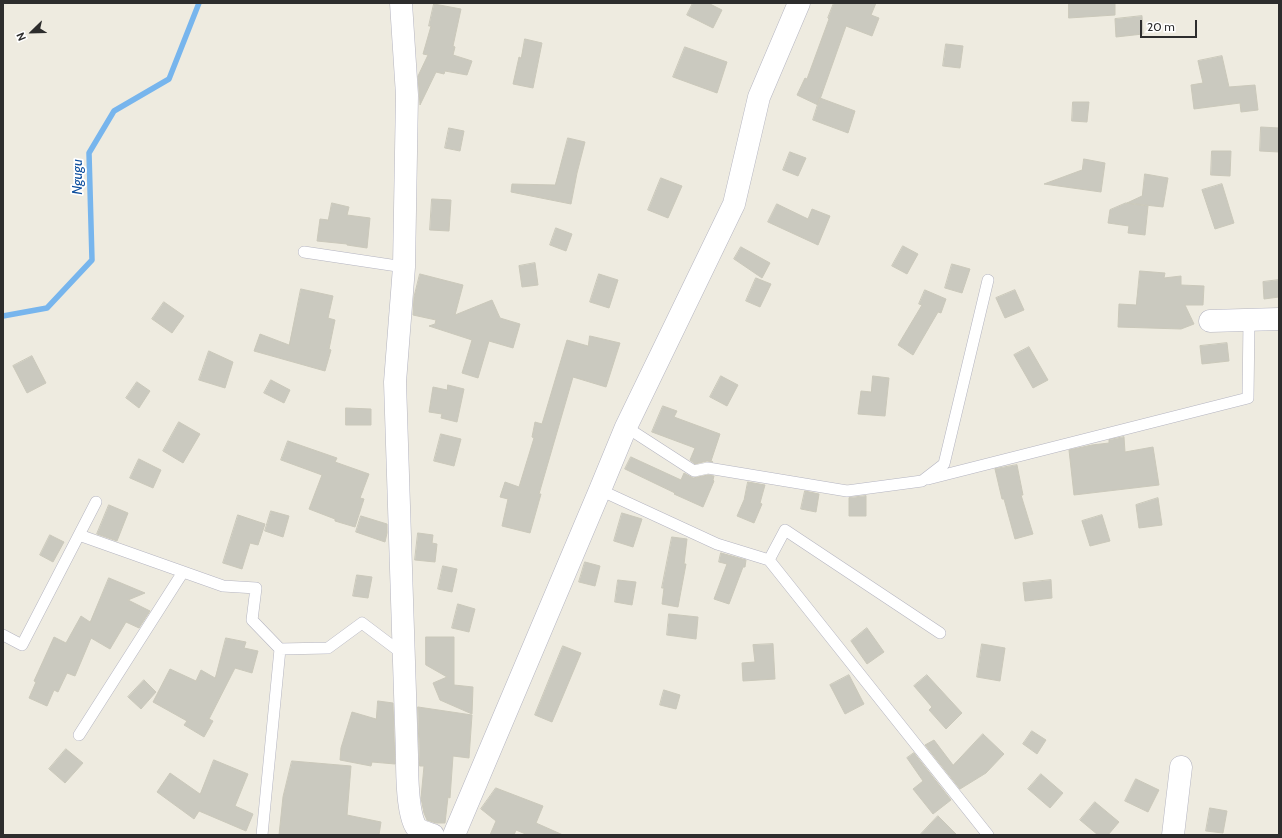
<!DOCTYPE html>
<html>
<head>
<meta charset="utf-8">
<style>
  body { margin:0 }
  #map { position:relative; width:1282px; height:838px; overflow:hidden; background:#eeebe0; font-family:Cabin,sans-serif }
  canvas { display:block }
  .frame { position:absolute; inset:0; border:4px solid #2d2d2d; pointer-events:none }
  .north { position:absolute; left:12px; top:12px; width:40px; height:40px; -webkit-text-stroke:3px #fff; paint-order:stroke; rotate:247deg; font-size:11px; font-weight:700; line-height:16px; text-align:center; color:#2d2d2d }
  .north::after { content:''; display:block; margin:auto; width:14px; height:18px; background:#2d2d2d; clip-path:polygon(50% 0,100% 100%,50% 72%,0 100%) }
  .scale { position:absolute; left:1140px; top:20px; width:57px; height:18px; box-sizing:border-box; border:2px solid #2d2d2d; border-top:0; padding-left:5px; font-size:12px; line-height:14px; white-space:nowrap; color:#2d2d2d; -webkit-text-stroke:3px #fff; paint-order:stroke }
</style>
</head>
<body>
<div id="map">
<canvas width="1282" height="838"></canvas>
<div class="frame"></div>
<div class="north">N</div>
<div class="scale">20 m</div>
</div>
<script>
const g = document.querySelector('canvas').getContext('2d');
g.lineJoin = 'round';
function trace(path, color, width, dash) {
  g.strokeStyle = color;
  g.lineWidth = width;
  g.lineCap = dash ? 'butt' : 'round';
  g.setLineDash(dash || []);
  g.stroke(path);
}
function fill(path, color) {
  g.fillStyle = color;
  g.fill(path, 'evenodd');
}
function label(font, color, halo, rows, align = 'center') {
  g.font = font + ' Cabin,sans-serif';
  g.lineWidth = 3.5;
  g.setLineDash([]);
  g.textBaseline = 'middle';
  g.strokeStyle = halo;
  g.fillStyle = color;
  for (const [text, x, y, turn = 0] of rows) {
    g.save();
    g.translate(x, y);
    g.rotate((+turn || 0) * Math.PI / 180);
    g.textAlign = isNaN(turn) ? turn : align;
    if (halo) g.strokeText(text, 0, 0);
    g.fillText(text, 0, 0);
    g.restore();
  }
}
trace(new Path2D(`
  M 3,316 L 47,308 L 92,260 L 89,153 L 114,111 L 169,79 L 199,3`), '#77b5ed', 5.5);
const building = new Path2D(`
  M 693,3 L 708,3 L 722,10 L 713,28 L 687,15 Z
  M 834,3 L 876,3 L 871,15 L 879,18 L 872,36 L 846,26 L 818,105 L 797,95 L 805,78 L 807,79 L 829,19 L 828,18 Z
  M 1069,3 L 1115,3 L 1115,15 L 1069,18 Z
  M 434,4 L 461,9 L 453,46 L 455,47 L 453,55 L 472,61 L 467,75 L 445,71 L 444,74 L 436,72 L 420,105 L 418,76 L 428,55 L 423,54 L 431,26 L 429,26 Z
  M 1142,16 L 1143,34 L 1116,37 L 1115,19 Z
  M 525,39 L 542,43 L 533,88 L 513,84 L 519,57 L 521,58 Z
  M 946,44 L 963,46 L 960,68 L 943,66 Z
  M 685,47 L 727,62 L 717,93 L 673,77 Z
  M 1222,56 L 1229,87 L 1255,85 L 1258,110 L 1241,112 L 1240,103 L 1194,109 L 1191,85 L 1203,83 L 1198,61 Z
  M 820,98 L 855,111 L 848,133 L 813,120 Z
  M 1073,102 L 1089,102 L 1087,122 L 1072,121 Z
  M 1261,127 L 1279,128 L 1279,152 L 1260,151 Z
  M 449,128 L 464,131 L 460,151 L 445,148 Z
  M 568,138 L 585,142 L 577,173 L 571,204 L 511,192 L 512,184 L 555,185 Z
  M 1212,151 L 1231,151 L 1230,176 L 1211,175 Z
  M 790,152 L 806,158 L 798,176 L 783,170 Z
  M 1084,159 L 1105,163 L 1101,192 L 1044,184 L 1082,170 Z
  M 1145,174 L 1168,178 L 1163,207 L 1127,203 L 1142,196 Z
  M 661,178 L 682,186 L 668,218 L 648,210 Z
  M 1222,184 L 1234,223 L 1215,229 L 1202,190 Z
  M 432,199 L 451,200 L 449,231 L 430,230 Z
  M 332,203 L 349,207 L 347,215 L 370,218 L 367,248 L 347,245 L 347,244 L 317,241 L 320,219 L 328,220 Z
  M 1126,203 L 1148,206 L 1145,235 L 1128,233 L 1129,226 L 1108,223 L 1110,210 Z
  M 777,204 L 808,219 L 812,209 L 830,216 L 818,245 L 768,222 Z
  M 556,228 L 572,234 L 566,251 L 550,245 Z
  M 903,246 L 918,254 L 907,274 L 892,266 Z
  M 741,247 L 770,263 L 762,278 L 734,259 Z
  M 535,263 L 538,285 L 522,287 L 519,266 Z
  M 952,264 L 970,269 L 962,293 L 945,288 Z
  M 1140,271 L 1165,273 L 1164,278 L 1181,276 L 1181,285 L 1204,286 L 1203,305 L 1185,305 L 1194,324 L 1181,329 L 1118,327 L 1119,304 L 1136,305 Z
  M 420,274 L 463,285 L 455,315 L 492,300 L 500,318 L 520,324 L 513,348 L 489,341 L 478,378 L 462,373 L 472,340 L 429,326 L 435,324 L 436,320 L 413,315 L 414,297 Z
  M 599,274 L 618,280 L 609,308 L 590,302 Z
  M 756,278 L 771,284 L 760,307 L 746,301 Z
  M 1279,280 L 1279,297 L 1264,299 L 1263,282 Z
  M 301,289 L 333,296 L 328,318 L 335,320 L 329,349 L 331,350 L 325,371 L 254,351 L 260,334 L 289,345 Z
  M 925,290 L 946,299 L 941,313 L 938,312 L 913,355 L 898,345 L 922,305 L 919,304 Z
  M 1015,290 L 1024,310 L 1005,318 L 996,298 Z
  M 164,302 L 184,316 L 172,333 L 152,319 Z
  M 590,336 L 620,343 L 606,387 L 573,377 L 539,494 L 541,494 L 530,533 L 502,526 L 508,499 L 500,497 L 505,482 L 519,487 L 534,438 L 532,437 L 535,422 L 542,424 L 567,340 L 588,346 Z
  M 1227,343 L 1229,361 L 1202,364 L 1200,346 Z
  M 1029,347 L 1048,380 L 1033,388 L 1014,355 Z
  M 209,351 L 233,362 L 225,388 L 199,380 Z
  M 32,356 L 46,383 L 27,393 L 13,366 Z
  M 721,376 L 738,385 L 727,406 L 710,397 Z
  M 873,376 L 889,378 L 885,416 L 858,414 L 861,391 L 871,392 Z
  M 271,380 L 290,390 L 284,403 L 264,393 Z
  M 137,382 L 150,391 L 139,408 L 126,398 Z
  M 448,385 L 464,389 L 457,422 L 441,418 L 442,414 L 429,412 L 433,387 L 447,390 Z
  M 663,406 L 677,411 L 674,417 L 720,434 L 711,461 L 713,462 L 707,461 L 695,464 L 690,460 L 695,448 L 652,432 Z
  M 346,408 L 371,409 L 371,425 L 346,425 Z
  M 179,422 L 200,434 L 183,463 L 163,451 Z
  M 441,434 L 461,439 L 454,466 L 434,461 Z
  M 1124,437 L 1125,452 L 1153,447 L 1159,485 L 1074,495 L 1069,450 L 1092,445 L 1109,443 L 1109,440 Z
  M 288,441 L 337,458 L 335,462 L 369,474 L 360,498 L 364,499 L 355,527 L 335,521 L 335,519 L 309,509 L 322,475 L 281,460 Z
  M 631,457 L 681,480 L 684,473 L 693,478 L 708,475 L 714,476 L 713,480 L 714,481 L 703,507 L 674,494 L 675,493 L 625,469 Z
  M 139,459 L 161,470 L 153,488 L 130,478 Z
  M 1017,465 L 1023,495 L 1021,495 L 1033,534 L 1015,539 L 1004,499 L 1002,499 L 995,469 Z
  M 748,482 L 765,485 L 760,503 L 762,504 L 754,523 L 737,516 L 744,500 Z
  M 805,491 L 819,494 L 816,512 L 801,509 Z
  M 866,496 L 866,516 L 849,516 L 849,498 Z
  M 1158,498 L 1162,525 L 1139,528 L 1136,505 Z
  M 109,505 L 128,513 L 117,541 L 97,534 Z
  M 271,511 L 289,516 L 283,537 L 265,531 Z
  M 622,513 L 642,519 L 633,547 L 614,541 Z
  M 238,515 L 265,524 L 258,545 L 250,543 L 242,569 L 223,563 Z
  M 1102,515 L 1110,541 L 1090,546 L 1082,521 Z
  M 361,516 L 387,524 L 387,533 L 385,542 L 356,532 Z
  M 418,533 L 433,535 L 432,543 L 437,544 L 435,562 L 415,560 Z
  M 50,535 L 64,542 L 53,562 L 40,555 Z
  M 672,537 L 687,539 L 684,564 L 686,564 L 678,607 L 662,604 L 664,588 L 662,588 Z
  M 721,553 L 746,560 L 745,567 L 743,567 L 729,604 L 714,599 L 727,564 L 719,562 Z
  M 585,562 L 600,566 L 595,586 L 579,582 Z
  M 443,566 L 457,569 L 452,592 L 438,589 Z
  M 357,575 L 372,577 L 368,598 L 353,596 Z
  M 109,578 L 145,593 L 128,600 L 150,611 L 139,628 L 126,622 L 110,649 L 91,638 L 75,676 L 67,673 L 58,692 L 54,690 L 47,706 L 29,698 L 36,682 L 34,681 L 54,637 L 66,643 L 81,616 L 90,622 Z
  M 618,580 L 636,582 L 632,605 L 615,602 Z
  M 1051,580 L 1052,598 L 1025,601 L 1023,583 Z
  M 458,604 L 475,609 L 469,632 L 452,628 Z
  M 669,614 L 698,617 L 696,639 L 667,635 Z
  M 867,628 L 884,652 L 867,664 L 851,641 Z
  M 426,637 L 454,637 L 454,685 L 473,687 L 472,714 L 440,700 L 433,683 L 447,677 L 426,665 Z
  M 226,638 L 246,642 L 244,648 L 258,651 L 252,673 L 235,668 L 209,719 L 213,721 L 204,737 L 184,725 L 187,721 L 153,702 L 170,669 L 196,681 L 201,670 L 215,678 Z
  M 773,644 L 775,679 L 743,681 L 742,663 L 755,662 L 753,645 Z
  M 982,644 L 1005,648 L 1000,681 L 977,677 Z
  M 563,646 L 581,653 L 552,722 L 535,715 Z
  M 849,675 L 864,704 L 845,714 L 830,685 Z
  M 927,675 L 962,713 L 946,729 L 929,710 L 932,707 L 914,686 Z
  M 144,680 L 156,692 L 141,709 L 128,697 Z
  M 664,690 L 680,695 L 676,709 L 660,705 Z
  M 378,701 L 393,703 L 395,764 L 372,762 L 371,766 L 340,760 L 341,748 L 352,712 L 376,719 Z
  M 418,707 L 472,715 L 469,758 L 453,756 L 450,798 L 448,797 L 445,823 L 436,823 L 427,820 L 424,813 L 421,798 L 424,766 L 420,766 Z
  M 1032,731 L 1046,740 L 1037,754 L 1023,744 Z
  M 983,734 L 1004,754 L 986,773 L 960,789 L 925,745 L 934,740 L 953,765 Z
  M 66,749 L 83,763 L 65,783 L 49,769 Z
  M 914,753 L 951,800 L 933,814 L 913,789 L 923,781 L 907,758 Z
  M 214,760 L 248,774 L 235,806 L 253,814 L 246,831 L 199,811 L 194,819 L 157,792 L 170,773 L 200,794 Z
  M 292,761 L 351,766 L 347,815 L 381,822 L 379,835 L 279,835 L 283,797 Z
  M 1041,774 L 1063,793 L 1050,808 L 1028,789 Z
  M 1136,779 L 1159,790 L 1148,812 L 1125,801 Z
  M 496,788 L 543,806 L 536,823 L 563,835 L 528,835 L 516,830 L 514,835 L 490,835 L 496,821 L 481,809 Z
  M 1095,802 L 1119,822 L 1108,835 L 1098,835 L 1080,820 Z
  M 1210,808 L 1227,811 L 1223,833 L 1206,831 Z
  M 938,816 L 957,835 L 920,835 Z`);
fill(building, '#cac9bf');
trace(building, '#cac8ba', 1);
const service = new Path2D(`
  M 304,252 L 404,267
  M 626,427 L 694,471 L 708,468 L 847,491 L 922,481 L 944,464 L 988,280
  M 928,479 L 1248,398 L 1249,320
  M 600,490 L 717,544 L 769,560 L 785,530 L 940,633
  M 79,535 L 223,586 L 256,588 L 252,620 L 280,649 L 328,648 L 362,623 L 403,654
  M 769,560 L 988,835
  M 3,635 L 22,645 L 96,502
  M 79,735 L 183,572
  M 262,835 L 280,649`);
const minor = new Path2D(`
  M 401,3 L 407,95 L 404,267 L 395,382 L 407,755 C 407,769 407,821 418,829 C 422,832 428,833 433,835
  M 1210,321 L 1279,319
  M 1173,835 L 1181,767`);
const secondary = new Path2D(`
  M 454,835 L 600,490 L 626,427 L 734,204 L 759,97 L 799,3`);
trace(service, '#b4b4c0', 12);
trace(minor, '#b4b4c0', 23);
trace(secondary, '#b4b4c0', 23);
trace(service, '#fff', 11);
trace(minor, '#fff', 22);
trace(secondary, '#fff', 22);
label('italic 14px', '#10509e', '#fff', [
  ["Ngugu",78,177,-90]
]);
</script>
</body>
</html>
